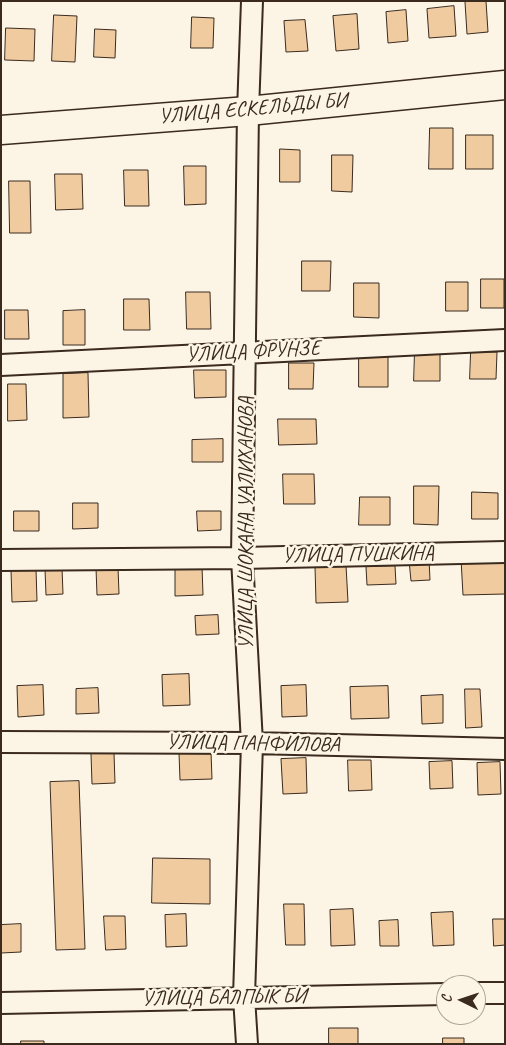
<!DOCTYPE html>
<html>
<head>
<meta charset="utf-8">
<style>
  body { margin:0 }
  #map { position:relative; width:506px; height:1045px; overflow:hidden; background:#fcf5e5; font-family:Caveat,sans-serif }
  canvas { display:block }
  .frame { position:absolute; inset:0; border:2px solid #3b2a1e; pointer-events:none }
  .north { position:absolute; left:436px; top:975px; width:50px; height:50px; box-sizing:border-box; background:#fcf5e5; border:1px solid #afa495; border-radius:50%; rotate:274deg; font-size:14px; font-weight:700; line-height:20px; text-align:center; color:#3b2a1e }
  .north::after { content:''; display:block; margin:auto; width:18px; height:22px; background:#3b2a1e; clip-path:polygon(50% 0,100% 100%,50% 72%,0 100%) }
</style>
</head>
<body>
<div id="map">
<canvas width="506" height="1045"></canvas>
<div class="frame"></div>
<div class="north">С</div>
</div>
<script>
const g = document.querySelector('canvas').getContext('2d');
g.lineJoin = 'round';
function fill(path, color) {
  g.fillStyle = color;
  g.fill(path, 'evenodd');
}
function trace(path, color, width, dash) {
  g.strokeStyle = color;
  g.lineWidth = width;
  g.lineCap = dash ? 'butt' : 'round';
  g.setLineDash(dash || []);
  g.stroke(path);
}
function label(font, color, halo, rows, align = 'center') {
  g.font = font + ' Caveat,sans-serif';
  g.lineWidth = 5;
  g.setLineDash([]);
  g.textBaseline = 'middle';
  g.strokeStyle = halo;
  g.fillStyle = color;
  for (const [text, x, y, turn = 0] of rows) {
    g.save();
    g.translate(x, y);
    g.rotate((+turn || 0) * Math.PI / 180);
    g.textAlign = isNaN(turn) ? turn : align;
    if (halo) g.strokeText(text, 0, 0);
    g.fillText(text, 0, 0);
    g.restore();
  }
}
const building = new Path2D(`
  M 486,1 L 488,32 L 467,34 L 465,2 Z
  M 454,6 L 456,36 L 429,38 L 427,9 Z
  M 406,10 L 408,41 L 388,43 L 386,12 Z
  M 357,14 L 359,49 L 336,51 L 333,16 Z
  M 54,15 L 77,16 L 75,62 L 52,61 Z
  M 192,17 L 214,18 L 213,48 L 191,48 Z
  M 305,20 L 308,51 L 286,52 L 284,21 Z
  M 6,28 L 35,29 L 34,61 L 5,60 Z
  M 95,29 L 116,30 L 115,58 L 94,57 Z
  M 430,128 L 453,128 L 453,169 L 429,169 Z
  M 466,135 L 493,135 L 493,169 L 466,169 Z
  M 280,149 L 300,150 L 300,182 L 280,182 Z
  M 332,155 L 353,155 L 352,192 L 332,191 Z
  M 184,166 L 206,166 L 206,204 L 185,205 Z
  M 124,170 L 148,170 L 149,206 L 125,206 Z
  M 55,174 L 82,174 L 83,209 L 56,210 Z
  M 9,181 L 30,181 L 31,233 L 10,233 Z
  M 302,261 L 331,261 L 330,291 L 302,291 Z
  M 481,279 L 504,279 L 504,308 L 481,308 Z
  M 446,282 L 468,282 L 468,311 L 446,311 Z
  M 354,283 L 379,283 L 379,318 L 354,317 Z
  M 186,292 L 210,292 L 211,329 L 187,329 Z
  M 124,299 L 149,299 L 150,330 L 124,330 Z
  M 5,310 L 28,310 L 29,339 L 5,339 Z
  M 85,310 L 85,345 L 63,345 L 63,311 Z
  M 415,350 L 440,350 L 440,381 L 414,381 Z
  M 471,352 L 497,352 L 496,379 L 470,379 Z
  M 359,353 L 388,353 L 388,387 L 359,387 Z
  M 289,363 L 314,363 L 313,389 L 289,389 Z
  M 194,370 L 226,370 L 226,397 L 195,398 Z
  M 88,373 L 89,417 L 63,418 L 63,374 Z
  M 8,384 L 26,384 L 27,420 L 8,421 Z
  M 278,419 L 316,419 L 317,444 L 279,445 Z
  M 223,439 L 223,462 L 192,462 L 192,440 Z
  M 283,474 L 314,474 L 315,504 L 284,504 Z
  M 414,486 L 439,486 L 438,525 L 414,524 Z
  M 472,492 L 498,493 L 498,519 L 472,519 Z
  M 360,497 L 390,497 L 390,525 L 359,525 Z
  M 73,503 L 98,503 L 98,528 L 73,529 Z
  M 14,511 L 39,511 L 39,531 L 14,531 Z
  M 197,511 L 221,511 L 221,530 L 198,531 Z
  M 505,557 L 505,594 L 463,595 L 461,559 Z
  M 429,559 L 430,580 L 411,581 L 409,560 Z
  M 346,565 L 348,602 L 316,603 L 315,566 Z
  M 202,566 L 203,595 L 175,596 L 175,567 Z
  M 395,566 L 396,584 L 367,585 L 366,567 Z
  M 118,567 L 119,594 L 97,595 L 96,568 Z
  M 62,568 L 63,594 L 46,595 L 45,569 Z
  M 36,569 L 37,601 L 12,602 L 11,570 Z
  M 218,615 L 219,634 L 196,635 L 195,616 Z
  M 189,674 L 190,705 L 163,706 L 162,675 Z
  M 43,685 L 44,715 L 18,717 L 17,686 Z
  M 306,685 L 307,716 L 282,717 L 281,686 Z
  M 388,686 L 389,718 L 351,719 L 350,687 Z
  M 98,688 L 99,713 L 76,714 L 76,689 Z
  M 465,689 L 480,689 L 482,727 L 466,728 Z
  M 443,695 L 443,723 L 422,724 L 421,696 Z
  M 211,752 L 212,779 L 180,780 L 179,753 Z
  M 114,753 L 115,783 L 92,784 L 91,754 Z
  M 306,758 L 307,793 L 283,794 L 281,759 Z
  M 348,760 L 371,760 L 372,790 L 349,791 Z
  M 452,761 L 453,788 L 430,789 L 429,762 Z
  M 500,762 L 501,794 L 478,795 L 477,763 Z
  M 79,781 L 85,949 L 56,950 L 50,782 Z
  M 153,858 L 210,859 L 210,904 L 152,903 Z
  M 284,904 L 304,904 L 305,945 L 286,945 Z
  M 353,909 L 355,945 L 331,946 L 330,910 Z
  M 453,912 L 454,945 L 433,946 L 431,913 Z
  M 186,914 L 187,946 L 166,947 L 165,915 Z
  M 104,916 L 125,916 L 126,949 L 106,950 Z
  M 493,919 L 505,919 L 505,945 L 494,946 Z
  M 398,920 L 399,946 L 380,946 L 379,921 Z
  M 21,924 L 21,952 L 1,953 L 1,925 Z
  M 329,1028 L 358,1028 L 358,1044 L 329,1044 Z
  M 443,1038 L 464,1038 L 464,1044 L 443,1044 Z
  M 21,1041 L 44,1041 L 44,1044 L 21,1044 Z`);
fill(building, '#efcb9f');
trace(building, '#3b2a1e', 1);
const street = new Path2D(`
  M 1,365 L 505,340
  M 1,560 L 242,558 L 505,552
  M 1,742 L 252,743 L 505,749
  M 476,993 L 505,993
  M 1,1003 L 446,994
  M 247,1044 L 244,997 L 252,743 L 242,558 L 248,111 L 252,1`);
const secondary = new Path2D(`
  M 1,130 L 248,111 L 505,85`);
trace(street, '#3b2a1e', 24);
trace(secondary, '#3b2a1e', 31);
trace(street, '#fcf5e5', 20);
trace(secondary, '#fcf5e5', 28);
label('21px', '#3b2a1e', '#fcf5e5', [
  ["УЛИЦА ЕСКЕЛЬДЫ БИ",253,109,-5],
  ["УЛИЦА ФРУНЗЕ",253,352,-3],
  ["УЛИЦА ШОКАНА УАЛИХАНОВА",246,523,-90],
  ["УЛИЦА ПУШКИНА",358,555,-1],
  ["УЛИЦА ПАНФИЛОВА",253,744,1],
  ["УЛИЦА БАЛПЫК БИ",224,998,-1]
]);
</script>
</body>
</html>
